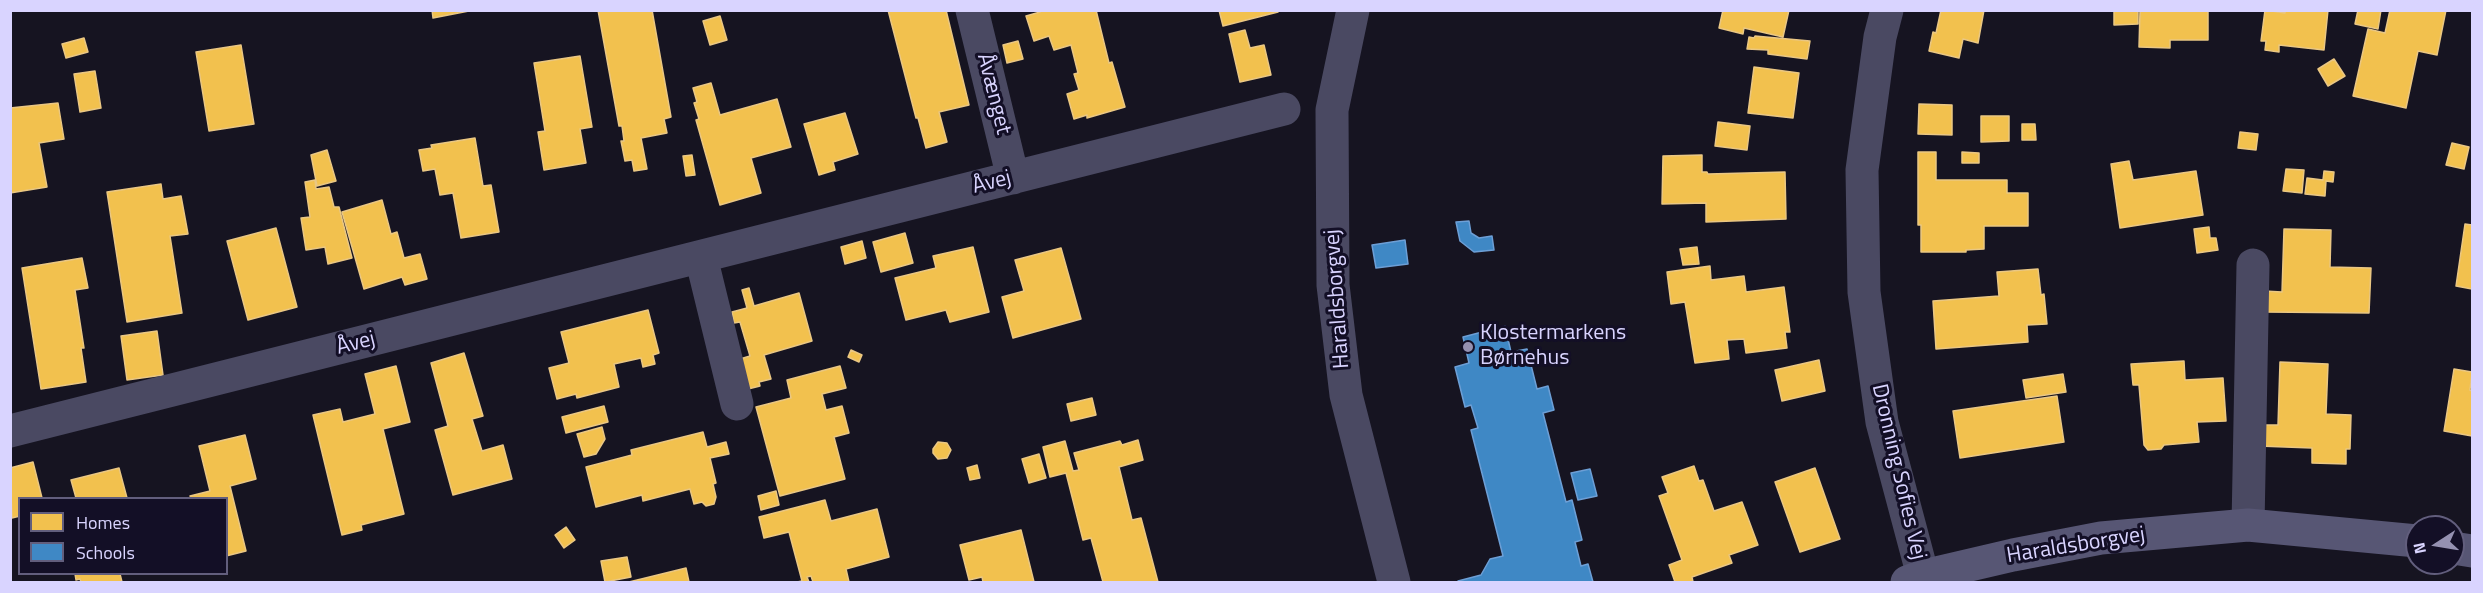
<!DOCTYPE html>
<html>
<head>
<meta charset="utf-8">
<style>
  body { margin:0 }
  #map { position:relative; width:2483px; height:593px; overflow:hidden; background:#161421; font-family:"Titillium Web",sans-serif }
  canvas { display:block }
  .frame { position:absolute; inset:0; border:12px solid #d9d4ff; pointer-events:none }
  .legend { position:absolute; left:18px; top:497px; width:210px; height:78px; box-sizing:border-box; background:#130f26; border:2px solid #625e7d; margin:0; padding:8px 10px; list-style:none; font-size:18px; color:#d9d4ff }
  .legend li { display:flex; align-items:center; gap:12px; height:30px }
  .legend b { width:30px; border:2px solid #625e7d }
  .north { position:absolute; left:2405px; top:515px; width:60px; height:60px; box-sizing:border-box; background:#130f26; border:2px solid #625e7d; border-radius:50%; rotate:258deg; font-size:16px; font-weight:700; line-height:24px; text-align:center; color:#d9d4ff }
  .north::after { content:''; display:block; margin:auto; width:21px; height:27px; background:#9591b1; clip-path:polygon(50% 0,100% 100%,50% 72%,0 100%) }
</style>
</head>
<body>
<div id="map">
<canvas width="2483" height="593"></canvas>
<div class="frame"></div>
<ul class="legend">
<li><b style="height:16px;background:#f2c14e"></b>Homes</li>
<li><b style="height:16px;background:#3f88c5"></b>Schools</li>
</ul>
<div class="north">N</div>
</div>
<script>
const g = document.querySelector('canvas').getContext('2d');
g.lineJoin = 'round';
function fill(path, color) {
  g.fillStyle = color;
  g.fill(path, 'evenodd');
}
function trace(path, color, width, dash) {
  g.strokeStyle = color;
  g.lineWidth = width;
  g.lineCap = dash ? 'butt' : 'round';
  g.setLineDash(dash || []);
  g.stroke(path);
}
function label(font, color, halo, rows, align = 'center') {
  g.font = font + ' "Titillium Web",sans-serif';
  g.lineWidth = 6;
  g.setLineDash([]);
  g.textBaseline = 'middle';
  g.strokeStyle = halo;
  g.fillStyle = color;
  for (const [text, x, y, turn = 0] of rows) {
    g.save();
    g.translate(x, y);
    g.rotate((+turn || 0) * Math.PI / 180);
    g.textAlign = isNaN(turn) ? turn : align;
    if (halo) g.strokeText(text, 0, 0);
    g.fillText(text, 0, 0);
    g.restore();
  }
}
const homes = new Path2D(`
  M 432,10 L 474,10 L 433,18 Z
  M 598,10 L 652,10 L 671,117 L 664,119 L 667,133 L 641,138 L 647,169 L 634,171 L 632,160 L 625,161 L 621,141 L 624,141 L 622,126 L 619,126 Z
  M 888,10 L 946,10 L 969,105 L 939,112 L 947,142 L 926,148 L 918,118 L 916,118 Z
  M 1039,10 L 1096,10 L 1109,63 L 1112,62 L 1125,107 L 1087,118 L 1087,115 L 1074,119 L 1067,94 L 1079,90 L 1074,74 L 1078,73 L 1071,45 L 1054,50 L 1049,36 L 1034,41 L 1026,16 L 1040,12 Z
  M 1219,10 L 1277,10 L 1278,12 L 1223,26 Z
  M 1723,10 L 1789,10 L 1783,37 L 1744,28 L 1743,34 L 1719,28 Z
  M 1941,10 L 1984,10 L 1978,43 L 1963,39 L 1959,58 L 1929,51 L 1933,32 L 1936,33 Z
  M 2114,10 L 2138,10 L 2138,24 L 2114,25 Z
  M 2166,10 L 2208,10 L 2208,40 L 2170,40 L 2170,48 L 2139,47 L 2140,11 Z
  M 2265,10 L 2285,13 L 2285,10 L 2328,10 L 2324,50 L 2279,45 L 2279,52 L 2265,50 L 2266,41 L 2261,41 Z
  M 2358,10 L 2381,10 L 2378,29 L 2355,24 Z
  M 2390,10 L 2446,10 L 2437,55 L 2418,51 L 2406,108 L 2353,96 L 2368,29 L 2385,33 Z
  M 720,16 L 727,40 L 710,45 L 703,21 Z
  M 1245,30 L 1250,48 L 1264,45 L 1271,75 L 1240,82 L 1229,34 Z
  M 1755,36 L 1810,41 L 1807,59 L 1768,54 L 1768,50 L 1747,49 L 1749,37 L 1754,38 Z
  M 84,38 L 88,52 L 66,58 L 62,44 Z
  M 1018,41 L 1023,59 L 1007,63 L 1003,45 Z
  M 241,45 L 254,124 L 209,131 L 196,52 Z
  M 580,56 L 592,127 L 580,129 L 586,163 L 544,170 L 538,132 L 545,131 L 534,63 Z
  M 2334,59 L 2345,76 L 2328,86 L 2318,69 Z
  M 1754,67 L 1799,73 L 1793,118 L 1748,113 Z
  M 95,71 L 101,108 L 80,112 L 74,74 Z
  M 711,83 L 720,115 L 777,99 L 791,147 L 751,158 L 761,193 L 720,205 L 696,120 L 699,119 L 694,103 L 697,102 L 693,88 Z
  M 58,103 L 64,139 L 39,143 L 47,187 L 10,193 L 10,108 Z
  M 1919,104 L 1952,105 L 1952,135 L 1918,134 Z
  M 845,113 L 858,154 L 833,162 L 835,170 L 819,175 L 804,124 Z
  M 1981,116 L 2009,116 L 2009,141 L 1981,142 Z
  M 1718,122 L 1750,126 L 1747,150 L 1715,146 Z
  M 2022,124 L 2035,124 L 2036,140 L 2022,140 Z
  M 2240,132 L 2258,134 L 2256,150 L 2238,148 Z
  M 475,138 L 483,186 L 491,185 L 499,232 L 461,238 L 453,193 L 440,195 L 435,169 L 423,171 L 419,150 L 432,148 L 431,145 Z
  M 2452,143 L 2469,147 L 2464,169 L 2446,165 Z
  M 327,150 L 336,181 L 317,186 L 311,155 Z
  M 1918,152 L 1936,152 L 1936,180 L 2007,180 L 2007,193 L 2028,193 L 2028,226 L 1984,226 L 1984,249 L 1966,250 L 1966,252 L 1921,252 L 1921,225 L 1918,225 Z
  M 1962,152 L 1979,153 L 1979,163 L 1962,163 Z
  M 692,155 L 695,175 L 686,176 L 683,156 Z
  M 1702,155 L 1702,172 L 1707,172 L 1708,174 L 1785,172 L 1786,219 L 1706,222 L 1706,203 L 1662,204 L 1663,156 Z
  M 2129,161 L 2133,180 L 2196,171 L 2203,215 L 2120,228 L 2111,164 Z
  M 2286,169 L 2304,170 L 2302,193 L 2283,191 Z
  M 2324,171 L 2334,172 L 2333,182 L 2326,181 L 2325,196 L 2305,194 L 2307,178 L 2323,180 Z
  M 315,180 L 316,189 L 329,187 L 334,207 L 339,207 L 352,258 L 328,264 L 325,247 L 306,250 L 301,218 L 310,217 L 305,182 Z
  M 161,184 L 163,199 L 181,196 L 188,234 L 170,236 L 182,313 L 127,322 L 107,192 Z
  M 382,200 L 391,234 L 397,232 L 404,258 L 420,254 L 427,279 L 405,285 L 402,277 L 364,289 L 342,212 Z
  M 2465,224 L 2472,225 L 2472,289 L 2456,286 Z
  M 2209,227 L 2210,238 L 2216,238 L 2218,250 L 2197,253 L 2194,229 Z
  M 276,228 L 297,307 L 248,320 L 227,241 Z
  M 2284,229 L 2331,230 L 2330,267 L 2371,268 L 2369,313 L 2264,312 L 2264,291 L 2282,292 Z
  M 905,233 L 913,263 L 881,272 L 873,242 Z
  M 862,241 L 866,258 L 845,264 L 841,247 Z
  M 973,247 L 989,312 L 950,322 L 946,310 L 906,320 L 895,278 L 936,268 L 933,256 Z
  M 1697,247 L 1699,264 L 1683,265 L 1680,249 Z
  M 1061,248 L 1081,319 L 1013,338 L 1002,297 L 1024,291 L 1015,260 Z
  M 82,258 L 88,288 L 75,290 L 84,348 L 81,348 L 86,382 L 41,389 L 22,268 Z
  M 1710,266 L 1711,280 L 1744,276 L 1746,292 L 1784,287 L 1790,332 L 1785,332 L 1787,348 L 1746,353 L 1744,339 L 1727,340 L 1729,359 L 1695,363 L 1685,302 L 1671,304 L 1667,272 Z
  M 2038,269 L 2041,295 L 2044,294 L 2047,324 L 2027,325 L 2028,342 L 1936,349 L 1933,301 L 1999,296 L 1997,272 Z
  M 749,288 L 754,306 L 799,293 L 812,341 L 764,355 L 771,379 L 759,382 L 760,386 L 748,389 L 740,359 L 750,356 L 740,322 L 734,323 L 732,312 L 747,308 L 742,290 Z
  M 648,310 L 659,353 L 653,355 L 655,364 L 643,367 L 641,358 L 614,364 L 619,387 L 577,398 L 576,394 L 557,399 L 549,368 L 569,363 L 561,332 Z
  M 157,331 L 163,375 L 127,380 L 121,336 Z
  M 851,350 L 862,355 L 859,362 L 848,357 Z
  M 464,353 L 483,416 L 472,419 L 482,451 L 503,445 L 512,479 L 453,495 L 435,430 L 448,426 L 431,363 Z
  M 1819,360 L 1825,391 L 1782,401 L 1775,370 Z
  M 2184,361 L 2185,380 L 2223,378 L 2226,421 L 2197,422 L 2199,442 L 2164,445 L 2161,449 L 2148,450 L 2144,445 L 2139,385 L 2133,385 L 2131,364 Z
  M 2280,362 L 2328,364 L 2326,414 L 2351,415 L 2350,449 L 2346,449 L 2346,464 L 2312,463 L 2312,448 L 2258,446 L 2259,425 L 2278,425 Z
  M 396,366 L 410,422 L 383,429 L 404,514 L 361,525 L 362,530 L 342,535 L 313,415 L 340,409 L 343,422 L 375,414 L 365,374 Z
  M 840,366 L 846,388 L 822,394 L 826,410 L 842,406 L 849,433 L 834,437 L 845,479 L 780,496 L 756,407 L 791,398 L 787,380 Z
  M 2454,369 L 2472,372 L 2470,390 L 2472,391 L 2472,436 L 2444,431 Z
  M 2063,374 L 2066,392 L 2026,398 L 2023,380 Z
  M 2057,396 L 2064,442 L 1960,458 L 1953,411 Z
  M 1092,398 L 1096,415 L 1071,421 L 1067,404 Z
  M 604,406 L 608,422 L 566,433 L 562,417 Z
  M 602,427 L 605,439 L 596,454 L 584,457 L 577,434 Z
  M 703,432 L 707,447 L 726,442 L 729,454 L 710,458 L 716,483 L 713,484 L 716,497 L 714,504 L 706,506 L 702,502 L 694,504 L 690,489 L 643,501 L 642,495 L 596,507 L 586,467 L 632,455 L 631,450 Z
  M 245,435 L 256,479 L 230,486 L 246,551 L 226,556 L 226,498 L 191,498 L 190,496 L 210,491 L 199,446 Z
  M 1138,440 L 1143,460 L 1119,467 L 1132,520 L 1141,518 L 1158,582 L 1103,582 L 1091,538 L 1083,540 L 1066,473 L 1050,477 L 1043,447 L 1065,441 L 1073,471 L 1079,470 L 1074,453 L 1120,441 L 1122,445 Z
  M 938,442 L 947,443 L 951,450 L 947,458 L 938,459 L 933,453 L 933,449 Z
  M 1039,454 L 1046,478 L 1029,483 L 1022,459 Z
  M 33,462 L 42,498 L 20,498 L 20,516 L 12,518 L 10,468 Z
  M 977,465 L 980,478 L 970,480 L 967,468 Z
  M 1694,466 L 1699,481 L 1703,480 L 1714,511 L 1742,502 L 1758,545 L 1729,555 L 1732,563 L 1692,577 L 1693,582 L 1675,582 L 1669,565 L 1682,560 L 1659,496 L 1668,493 L 1662,477 Z
  M 119,468 L 127,498 L 76,498 L 71,480 Z
  M 1815,468 L 1840,539 L 1800,552 L 1775,482 Z
  M 776,491 L 779,505 L 761,510 L 758,496 Z
  M 825,500 L 831,521 L 877,509 L 889,557 L 846,569 L 849,582 L 813,582 L 811,576 L 807,577 L 809,582 L 797,582 L 802,581 L 789,532 L 764,538 L 759,517 Z
  M 566,527 L 575,540 L 564,548 L 555,535 Z
  M 1021,530 L 1034,582 L 983,582 L 982,577 L 969,580 L 960,545 Z
  M 627,557 L 631,577 L 605,582 L 601,561 Z
  M 686,568 L 689,582 L 629,582 Z
  M 75,574 L 120,574 L 122,582 L 81,582 L 80,579 L 76,580 Z`);
fill(homes, '#f2c14e');
trace(homes, '#eac783', 1.5);
const schools = new Path2D(`
  M 1469,221 L 1471,233 L 1479,238 L 1492,236 L 1494,250 L 1474,252 L 1460,241 L 1456,222 Z
  M 1405,240 L 1408,264 L 1376,268 L 1372,245 Z
  M 1505,326 L 1511,352 L 1527,349 L 1537,389 L 1548,386 L 1554,410 L 1543,413 L 1566,502 L 1572,500 L 1582,540 L 1575,542 L 1581,566 L 1588,564 L 1593,582 L 1458,582 L 1458,581 L 1481,575 L 1490,559 L 1503,556 L 1471,430 L 1478,428 L 1471,405 L 1465,407 L 1455,367 L 1469,363 L 1463,337 Z
  M 1590,469 L 1597,496 L 1578,500 L 1571,473 Z`);
fill(schools, '#3f88c5');
trace(schools, '#6d9fd6', 1.5);
trace(new Path2D(`
  M 972,10 L 1013,178
  M 1353,10 L 1332,110 L 1333,285 L 1346,395 L 1394,582
  M 1887,10 L 1880,37 L 1862,170 L 1864,292 L 1882,422 L 1923,576
  M 701,257 L 737,404
  M 10,431 L 1284,109
  M 2248,525 L 2253,265`), '#4a4962', 33);
trace(new Path2D(`
  M 2453,548 L 2472,551
  M 1907,582 L 1923,576 L 2013,555 L 2101,538 L 2248,525 L 2417,541`), '#575674', 33);
for (const [x, y, r, color] of [
  [1468,347,6,"#9591b1"]
]) {
  const dot = new Path2D();
  dot.arc(x, y, r, 0, 2 * Math.PI);
  g.fillStyle = color;
  g.fill(dot);
  trace(dot, '#130f26', 2);
}
label('22px', '#d9d4ff', '#130f26', [
  ["Åvænget",993,94,76],
  ["Åvej",992,183,-14],
  ["Haraldsborgvej",1338,299,-94],
  ["Åvej",356,344,-14],
  ["Dronning Sofies Vej",1898,472,77],
  ["Haraldsborgvej",2076,546,-9]
]);
label('22px', '#d9d4ff', '#130f26', [
  ["Klostermarkens",1480,334],
  ["Børnehus",1480,359]
], 'left');
</script>
</body>
</html>
